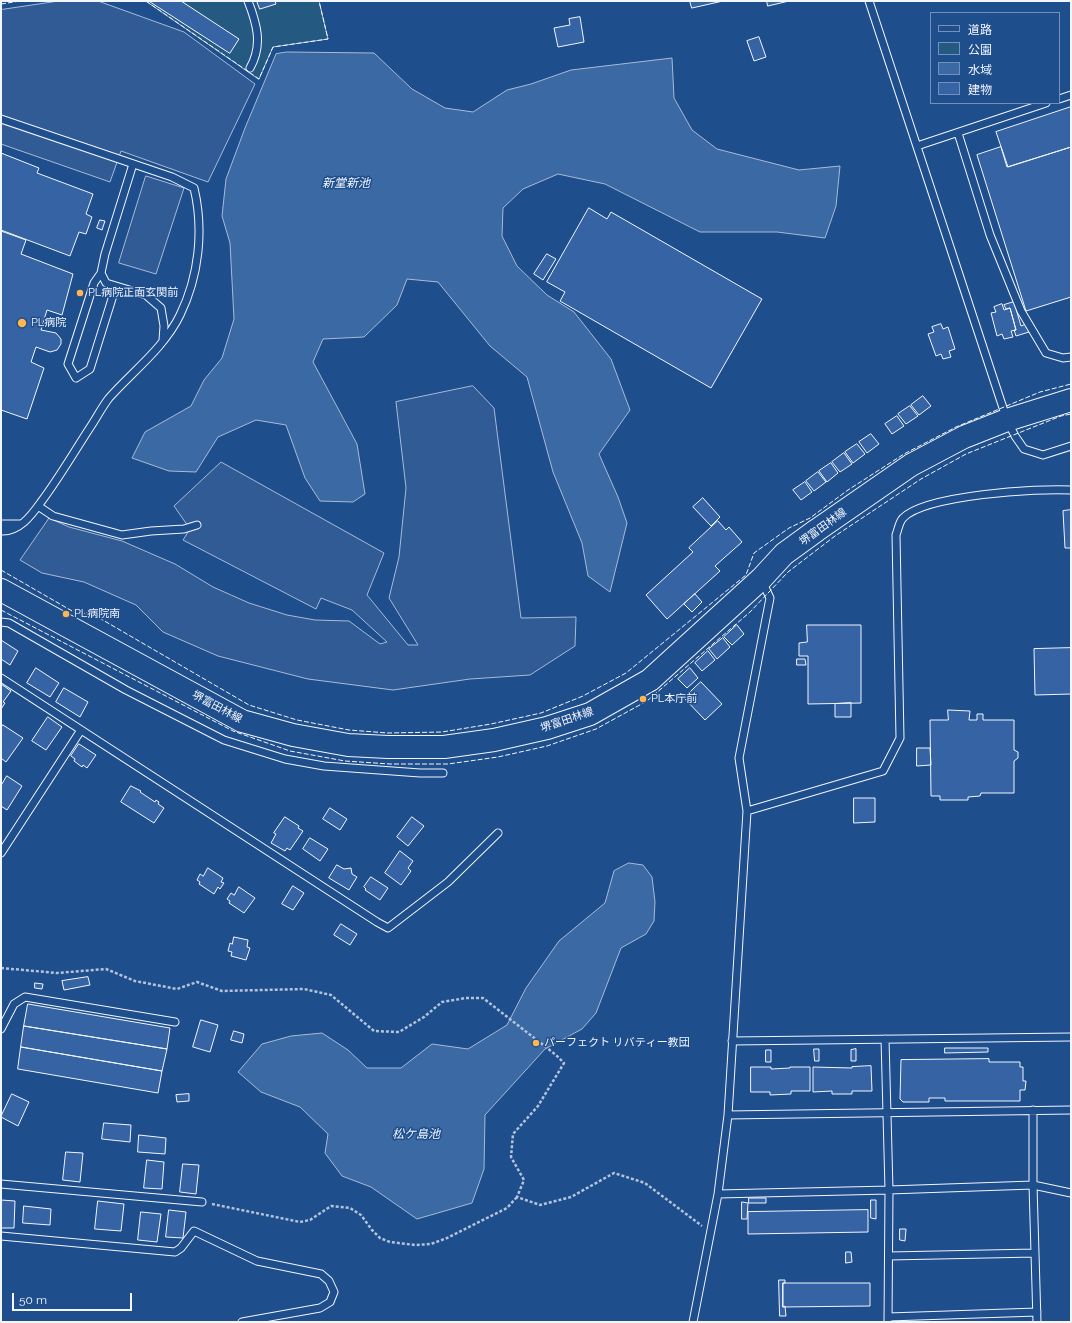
<!DOCTYPE html>
<html>
<head>
<meta charset="utf-8">
<style>
  body { margin:0 }
  #map { position:relative; width:1072px; height:1323px; overflow:hidden; background:#1f4e8c; font-family:Raleway,"Noto Sans JP",sans-serif }
  canvas { display:block }
  .frame { position:absolute; inset:0; border:2px solid #f2f6ff; pointer-events:none }
  .legend { position:absolute; left:930px; top:12px; width:130px; height:92px; box-sizing:border-box; background:#1f4e8c; border:1px solid #7391ba; margin:0; padding:5px 7px; list-style:none; font-size:12px; color:#f2f6ff }
  .legend li { display:flex; align-items:center; gap:8px; height:20px }
  .legend b { width:20px; border:1px solid #7391ba }
  .scale { position:absolute; left:12px; top:1293px; width:120px; height:18px; box-sizing:border-box; border:2px solid #f2f6ff; border-top:0; padding-left:5px; font-size:12px; line-height:14px; white-space:nowrap; color:#f2f6ff; -webkit-text-stroke:3px #1f4e8c; paint-order:stroke }
</style>
</head>
<body>
<div id="map">
<canvas width="1072" height="1323"></canvas>
<div class="frame"></div>
<ul class="legend">
<li><b style="height:5px;background:#1f4e8c"></b>道路</li>
<li><b style="height:11px;background:#245a82"></b>公園</li>
<li><b style="height:11px;background:#3b69a3"></b>水域</li>
<li><b style="height:11px;background:#3563a3"></b>建物</li>
</ul>
<div class="scale">50 m</div>
</div>
<script>
const g = document.querySelector('canvas').getContext('2d');
g.lineJoin = 'round';
function fill(path, color) {
  g.fillStyle = color;
  g.fill(path, 'evenodd');
}
function trace(path, color, width, dash) {
  g.strokeStyle = color;
  g.lineWidth = width;
  g.lineCap = dash ? 'butt' : 'round';
  g.setLineDash(dash || []);
  g.stroke(path);
}
function label(font, color, halo, rows, align = 'center') {
  g.font = font + ' Raleway,"Noto Sans JP",sans-serif';
  g.lineWidth = 3;
  g.setLineDash([]);
  g.textBaseline = 'middle';
  g.strokeStyle = halo;
  g.fillStyle = color;
  for (const [text, x, y, turn = 0] of rows) {
    g.save();
    g.translate(x, y);
    g.rotate((+turn || 0) * Math.PI / 180);
    g.textAlign = isNaN(turn) ? turn : align;
    if (halo) g.strokeText(text, 0, 0);
    g.fillText(text, 0, 0);
    g.restore();
  }
}
const green = new Path2D(`
  M 146,1 L 319,1 L 328,39 L 273,47 L 259,79 Z`);
fill(green, '#245a82');
trace(green, '#a8bbd7', 1);
const parking = new Path2D(`
  M 59,1 L 98,1 L 184,32 L 255,84 L 208,182 L 121,151 L 110,182 L 1,144 L 1,10 Z
  M 146,176 L 184,188 L 156,274 L 119,263 Z
  M 473,386 L 494,408 L 521,618 L 576,617 L 575,646 L 530,675 L 470,679 L 393,690 L 308,679 L 218,656 L 163,632 L 136,605 L 84,582 L 42,573 L 20,560 L 49,518 L 69,527 L 122,541 L 175,564 L 213,587 L 249,603 L 287,615 L 315,620 L 349,621 L 380,644 L 387,642 L 352,610 L 321,598 L 316,609 L 183,540 L 190,529 L 174,506 L 221,462 L 384,553 L 367,595 L 408,645 L 418,645 L 389,598 L 399,557 L 406,488 L 396,402 Z`);
fill(parking, '#305b95');
trace(parking, '#a8bbd7', 1);
const water = new Path2D(`
  M 287,52 L 374,53 L 412,89 L 445,108 L 473,112 L 507,90 L 531,84 L 571,70 L 672,58 L 674,98 L 692,130 L 717,149 L 799,170 L 840,166 L 836,206 L 825,238 L 777,232 L 700,232 L 605,184 L 558,174 L 523,189 L 503,208 L 502,236 L 517,266 L 547,295 L 574,312 L 611,359 L 630,410 L 599,454 L 618,497 L 627,523 L 610,592 L 588,576 L 582,543 L 553,472 L 527,377 L 490,346 L 438,282 L 407,279 L 397,305 L 364,337 L 323,339 L 313,362 L 357,444 L 365,494 L 353,502 L 320,501 L 305,478 L 286,425 L 256,420 L 218,437 L 196,472 L 169,471 L 132,458 L 145,432 L 191,406 L 204,380 L 222,358 L 234,319 L 230,243 L 222,216 L 226,179 L 245,128 L 276,54 Z
  M 629,863 L 643,865 L 652,877 L 655,902 L 654,921 L 646,934 L 621,948 L 596,1013 L 582,1029 L 545,1049 L 485,1115 L 484,1169 L 472,1203 L 417,1219 L 371,1187 L 342,1176 L 325,1153 L 328,1134 L 300,1107 L 261,1092 L 238,1072 L 262,1044 L 291,1036 L 322,1033 L 348,1050 L 367,1068 L 401,1068 L 432,1044 L 468,1049 L 507,1025 L 526,988 L 559,941 L 605,903 L 614,871 Z`);
fill(water, '#3b69a3');
trace(water, '#a8bbd7', 1);
const building = new Path2D(`
  M 149,1 L 181,1 L 239,39 L 230,53 Z
  M 257,1 L 275,1 L 276,4 L 260,9 Z
  M 690,1 L 723,1 L 692,8 Z
  M 767,1 L 789,1 L 768,6 Z
  M 580,17 L 584,42 L 558,47 L 554,28 L 570,25 L 569,19 Z
  M 759,37 L 766,57 L 754,61 L 747,41 Z
  M 1071,107 L 1071,147 L 1008,167 L 996,132 Z
  M 1001,147 L 1007,167 L 1071,147 L 1071,297 L 1026,311 L 977,155 Z
  M 1,153 L 39,168 L 37,173 L 93,194 L 86,214 L 92,217 L 86,234 L 79,232 L 70,256 L 1,230 Z
  M 589,208 L 607,219 L 611,212 L 762,299 L 711,388 L 560,301 L 565,292 L 547,282 Z
  M 100,220 L 105,221 L 102,230 L 97,228 Z
  M 1,231 L 26,240 L 21,254 L 73,274 L 62,315 L 47,310 L 41,330 L 56,333 L 61,339 L 61,344 L 57,350 L 50,352 L 36,347 L 31,362 L 44,368 L 27,419 L 1,410 Z
  M 547,254 L 556,259 L 543,280 L 534,274 Z
  M 1014,302 L 1021,326 L 1026,324 L 1029,332 L 1016,336 L 1014,330 L 1016,330 L 1010,308 L 1006,309 L 1004,305 Z
  M 1002,304 L 1004,310 L 1010,308 L 1016,330 L 1011,331 L 1013,337 L 1004,339 L 1002,334 L 997,336 L 991,313 L 996,312 L 994,307 Z
  M 941,324 L 943,329 L 948,327 L 955,349 L 949,351 L 951,357 L 943,359 L 941,354 L 936,356 L 928,334 L 934,332 L 932,327 Z
  M 923,396 L 931,406 L 919,415 L 911,405 Z
  M 910,406 L 918,416 L 906,424 L 898,414 Z
  M 897,416 L 904,426 L 892,434 L 885,424 Z
  M 871,434 L 879,444 L 867,453 L 859,442 Z
  M 857,444 L 865,454 L 853,463 L 845,452 Z
  M 844,453 L 852,464 L 840,472 L 832,462 Z
  M 831,463 L 838,473 L 827,482 L 819,471 Z
  M 818,472 L 826,482 L 814,491 L 806,481 Z
  M 805,482 L 812,492 L 801,500 L 793,490 Z
  M 703,498 L 720,517 L 711,526 L 693,507 Z
  M 1071,510 L 1071,548 L 1065,548 L 1063,511 Z
  M 718,521 L 726,530 L 729,527 L 742,542 L 715,566 L 720,571 L 667,619 L 646,595 L 693,552 L 689,548 Z
  M 695,594 L 702,602 L 692,612 L 684,604 Z
  M 737,625 L 744,634 L 732,645 L 724,637 Z
  M 807,625 L 861,625 L 861,703 L 808,704 L 808,656 L 799,656 L 799,643 L 807,642 Z
  M 723,638 L 730,647 L 717,659 L 709,649 Z
  M 1,640 L 18,651 L 10,665 L 1,659 Z
  M 1071,648 L 1071,694 L 1035,695 L 1034,649 Z
  M 708,651 L 715,660 L 702,671 L 695,663 Z
  M 797,659 L 805,659 L 806,665 L 797,665 Z
  M 36,668 L 59,683 L 50,697 L 27,683 Z
  M 690,668 L 698,678 L 687,688 L 678,679 Z
  M 701,682 L 722,704 L 705,720 L 684,698 Z
  M 1,684 L 11,691 L 3,702 L 5,703 L 1,709 Z
  M 64,688 L 88,702 L 80,717 L 56,702 Z
  M 851,703 L 851,717 L 835,717 L 835,704 Z
  M 948,710 L 970,711 L 969,720 L 977,720 L 977,714 L 983,714 L 983,720 L 1014,720 L 1014,750 L 1018,752 L 1018,758 L 1014,761 L 1014,793 L 981,793 L 980,796 L 968,797 L 968,800 L 940,800 L 940,796 L 931,796 L 930,720 L 948,720 Z
  M 48,717 L 62,727 L 46,750 L 32,741 Z
  M 3,725 L 23,738 L 6,762 L 1,758 L 1,728 Z
  M 79,744 L 96,755 L 87,768 L 83,765 L 82,767 L 74,761 L 75,759 L 71,756 Z
  M 917,748 L 930,748 L 931,765 L 917,766 Z
  M 7,776 L 22,786 L 7,810 L 1,806 L 1,786 Z
  M 131,786 L 141,791 L 140,792 L 155,802 L 156,800 L 159,802 L 158,804 L 164,808 L 154,823 L 121,802 Z
  M 854,798 L 875,798 L 875,822 L 854,823 Z
  M 330,808 L 347,819 L 340,830 L 323,819 Z
  M 285,817 L 299,826 L 298,828 L 303,831 L 290,850 L 287,848 L 285,851 L 271,843 L 276,834 L 274,833 Z
  M 412,817 L 424,826 L 408,846 L 397,837 Z
  M 310,838 L 328,849 L 320,861 L 303,849 Z
  M 400,851 L 413,861 L 408,868 L 411,871 L 401,885 L 385,873 Z
  M 337,865 L 344,869 L 351,868 L 352,874 L 357,877 L 349,890 L 329,878 Z
  M 208,868 L 223,878 L 221,882 L 224,883 L 220,889 L 218,887 L 214,894 L 199,884 L 200,882 L 197,880 L 200,874 L 203,876 Z
  M 371,877 L 388,888 L 380,900 L 365,890 L 366,889 L 364,887 Z
  M 293,886 L 304,893 L 293,910 L 282,904 Z
  M 239,887 L 255,898 L 244,913 L 229,903 L 230,901 L 227,899 L 231,893 L 234,895 Z
  M 341,924 L 357,934 L 350,945 L 334,935 Z
  M 234,937 L 248,940 L 247,947 L 250,948 L 246,960 L 231,956 L 232,952 L 228,951 L 230,943 L 232,944 Z
  M 88,977 L 90,985 L 64,990 L 62,981 Z
  M 35,983 L 43,984 L 42,989 L 35,988 Z
  M 28,1004 L 170,1028 L 167,1049 L 24,1026 Z
  M 201,1020 L 218,1025 L 210,1052 L 193,1047 Z
  M 24,1026 L 167,1049 L 162,1071 L 21,1047 Z
  M 234,1031 L 244,1034 L 242,1043 L 231,1040 Z
  M 21,1047 L 162,1071 L 158,1093 L 18,1069 Z
  M 945,1048 L 988,1048 L 988,1052 L 945,1053 Z
  M 814,1049 L 819,1049 L 819,1061 L 815,1061 Z
  M 856,1049 L 856,1061 L 851,1061 L 851,1050 Z
  M 766,1050 L 771,1050 L 771,1062 L 766,1062 Z
  M 989,1059 L 989,1062 L 1020,1062 L 1020,1067 L 1023,1067 L 1023,1081 L 1026,1081 L 1025,1090 L 1020,1090 L 1020,1101 L 945,1101 L 945,1098 L 929,1098 L 929,1102 L 903,1102 L 900,1099 L 901,1060 Z
  M 871,1066 L 872,1091 L 852,1091 L 852,1094 L 832,1094 L 832,1091 L 813,1092 L 813,1067 L 852,1068 L 852,1067 Z
  M 751,1067 L 771,1067 L 771,1069 L 790,1068 L 790,1067 L 810,1067 L 810,1091 L 791,1091 L 791,1094 L 770,1095 L 770,1092 L 751,1092 Z
  M 12,1094 L 29,1102 L 18,1126 L 1,1117 Z
  M 189,1094 L 189,1101 L 177,1102 L 176,1095 Z
  M 104,1123 L 131,1125 L 130,1142 L 102,1139 Z
  M 139,1135 L 166,1138 L 165,1154 L 138,1152 Z
  M 66,1152 L 83,1153 L 80,1182 L 63,1180 Z
  M 147,1160 L 164,1162 L 162,1189 L 144,1188 Z
  M 183,1164 L 199,1165 L 196,1194 L 180,1192 Z
  M 749,1198 L 766,1198 L 766,1203 L 749,1203 Z
  M 1,1200 L 15,1201 L 14,1228 L 1,1228 Z
  M 871,1200 L 876,1200 L 876,1219 L 871,1218 Z
  M 98,1201 L 124,1204 L 121,1231 L 95,1229 Z
  M 742,1202 L 748,1203 L 747,1219 L 742,1219 Z
  M 24,1206 L 51,1209 L 50,1225 L 23,1223 Z
  M 169,1210 L 186,1212 L 183,1238 L 166,1237 Z
  M 868,1210 L 868,1232 L 748,1234 L 748,1212 Z
  M 141,1212 L 161,1214 L 157,1242 L 138,1240 Z
  M 900,1229 L 906,1229 L 905,1241 L 900,1240 Z
  M 846,1252 L 851,1252 L 852,1262 L 846,1263 Z
  M 779,1280 L 785,1280 L 785,1283 L 783,1283 L 783,1307 L 785,1306 L 786,1316 L 780,1316 Z
  M 783,1283 L 870,1283 L 870,1306 L 783,1307 Z`);
fill(building, '#3563a3');
trace(building, '#f2f6ff', 1);
const service = new Path2D(`
  M 248,1 C 257,24 263,45 250,68
  M 869,1 L 1007,420 L 1015,436 L 1024,449 L 1043,455 L 1071,446
  M 1059,99 L 1071,95
  M 1,119 L 172,177 L 194,188 C 204,230 199,276 180,315 C 164,348 133,371 109,398 C 102,407 97,417 91,426 C 74,452 59,478 41,502 C 31,516 19,532 1,531
  M 958,133 L 990,235 L 1021,311 L 1046,353 L 1063,358 L 1071,357
  M 917,146 L 1046,103
  M 133,164 L 105,254 L 101,273 L 106,283 L 146,295 L 161,308 L 164,326 L 163,340
  M 101,273 L 94,283 L 68,364 L 76,378 L 90,369 L 116,286
  M 38,506 L 53,516 L 122,535 L 151,531 L 184,529 L 197,525
  M 1,524 L 21,524
  M 1,622 L 9,623 L 126,690 L 224,740 L 285,759 L 324,766 L 420,773 L 443,773
  M 1,678 L 377,922 L 388,928 L 448,882 L 498,833
  M 747,811 L 883,771 L 900,738 L 896,535 C 898,530 899,522 903,518 C 925,495 1038,488 1071,490
  M 1,853 L 81,730
  M 1,1029 L 14,1004 L 25,997 L 175,1022
  M 885,1039 L 889,1190 L 888,1322
  M 732,1041 L 1071,1037
  M 1033,1110 L 1033,1185 L 1037,1322
  M 728,1115 L 1071,1110
  M 1,1184 L 202,1202
  M 718,1194 L 889,1190 L 1033,1185 L 1071,1193
  M 1,1236 L 175,1252 L 181,1248 L 194,1231 L 257,1261 L 321,1274 L 329,1281 L 334,1292 L 330,1302 L 320,1308 L 242,1322
  M 889,1256 L 1035,1253
  M 888,1317 L 1037,1312
  M 693,1322 L 718,1194 L 728,1115 L 747,811 L 739,758 L 770,598 L 762,581`);
const primary = new Path2D(`
  M 1,590 L 242,721 L 293,735 L 348,745 L 388,747 L 444,747 L 494,740 L 547,728 L 590,714 L 650,680 L 761,579 L 784,554 L 817,530 L 911,465 L 964,437 L 1007,420 L 1071,400`);
trace(service, '#f2f6ff', 9);
trace(primary, '#f2f6ff', 24);
trace(new Path2D(`
  M 1,968 L 57,973 L 106,969 L 135,981 L 177,989 L 197,982 L 222,991 L 304,989 L 331,995 L 374,1031 L 399,1032 L 424,1017 L 442,1002 L 466,998 L 483,998 L 556,1055 L 564,1063 L 538,1106 L 513,1134 L 511,1157 L 524,1180 L 517,1197 L 540,1205 L 571,1197 L 614,1173 L 645,1183 L 702,1226
  M 212,1204 L 300,1222 L 310,1220 L 331,1206 L 350,1208 L 361,1215 L 372,1230 L 380,1238 L 390,1242 L 415,1245 L 431,1244 L 447,1238 L 507,1208 L 517,1197`), '#b3c4dc', 2.5, [3, 2]);
trace(service, '#1f4e8c', 7);
trace(primary, '#1f4e8c', 22);
trace(new Path2D(`
  M 146,1 L 259,79 L 273,47 L 328,39 L 319,1
  M 1,4 L 20,1
  M 1,570 L 79,615 L 89,612 L 249,705 L 297,720 L 349,730 L 388,733 L 442,732 L 491,724 L 541,713 L 583,696 L 626,673 L 746,575 L 754,553 L 789,528 L 810,518 L 848,490 L 904,454 L 956,427 L 1040,392 L 1071,384
  M 1,610 L 233,731 L 290,751 L 345,761 L 390,764 L 448,764 L 498,757 L 547,746 L 596,729 L 647,701 L 750,612 L 788,572 L 835,536 L 921,479 L 966,454 L 1061,416 L 1071,414`), '#f2f6ff', 1, [5, 2]);
for (const [x, y, r, color] of [
  [80,293,4,"#ffb74d"],
  [22,323,5,"#ffb74d"],
  [66,614,4,"#ffb74d"],
  [643,699,4,"#ffb74d"],
  [536,1043,4,"#ffb74d"]
]) {
  const dot = new Path2D();
  dot.arc(x, y, r, 0, 2 * Math.PI);
  g.fillStyle = color;
  g.fill(dot);
  trace(dot, '#1f4e8c', 1.5);
}
label('11px', '#f2f6ff', '#1f4e8c', [
  ["PL病院正面玄関前",88,293],
  ["PL病院",31,323],
  ["PL病院南",74,614],
  ["PL本庁前",651,699],
  ["パーフェクト リバティー教団",544,1043]
], 'left');
label('11px', '#f2f6ff', '#1f4e8c', [
  ["堺富田林線",823,527,-36],
  ["堺富田林線",217,707,28],
  ["堺富田林線",567,720,-19]
]);
label('italic 12px', '#f2f6ff', '#1f4e8c', [
  ["新堂新池",346,183],
  ["松ケ島池",416,1134]
]);
</script>
</body>
</html>
